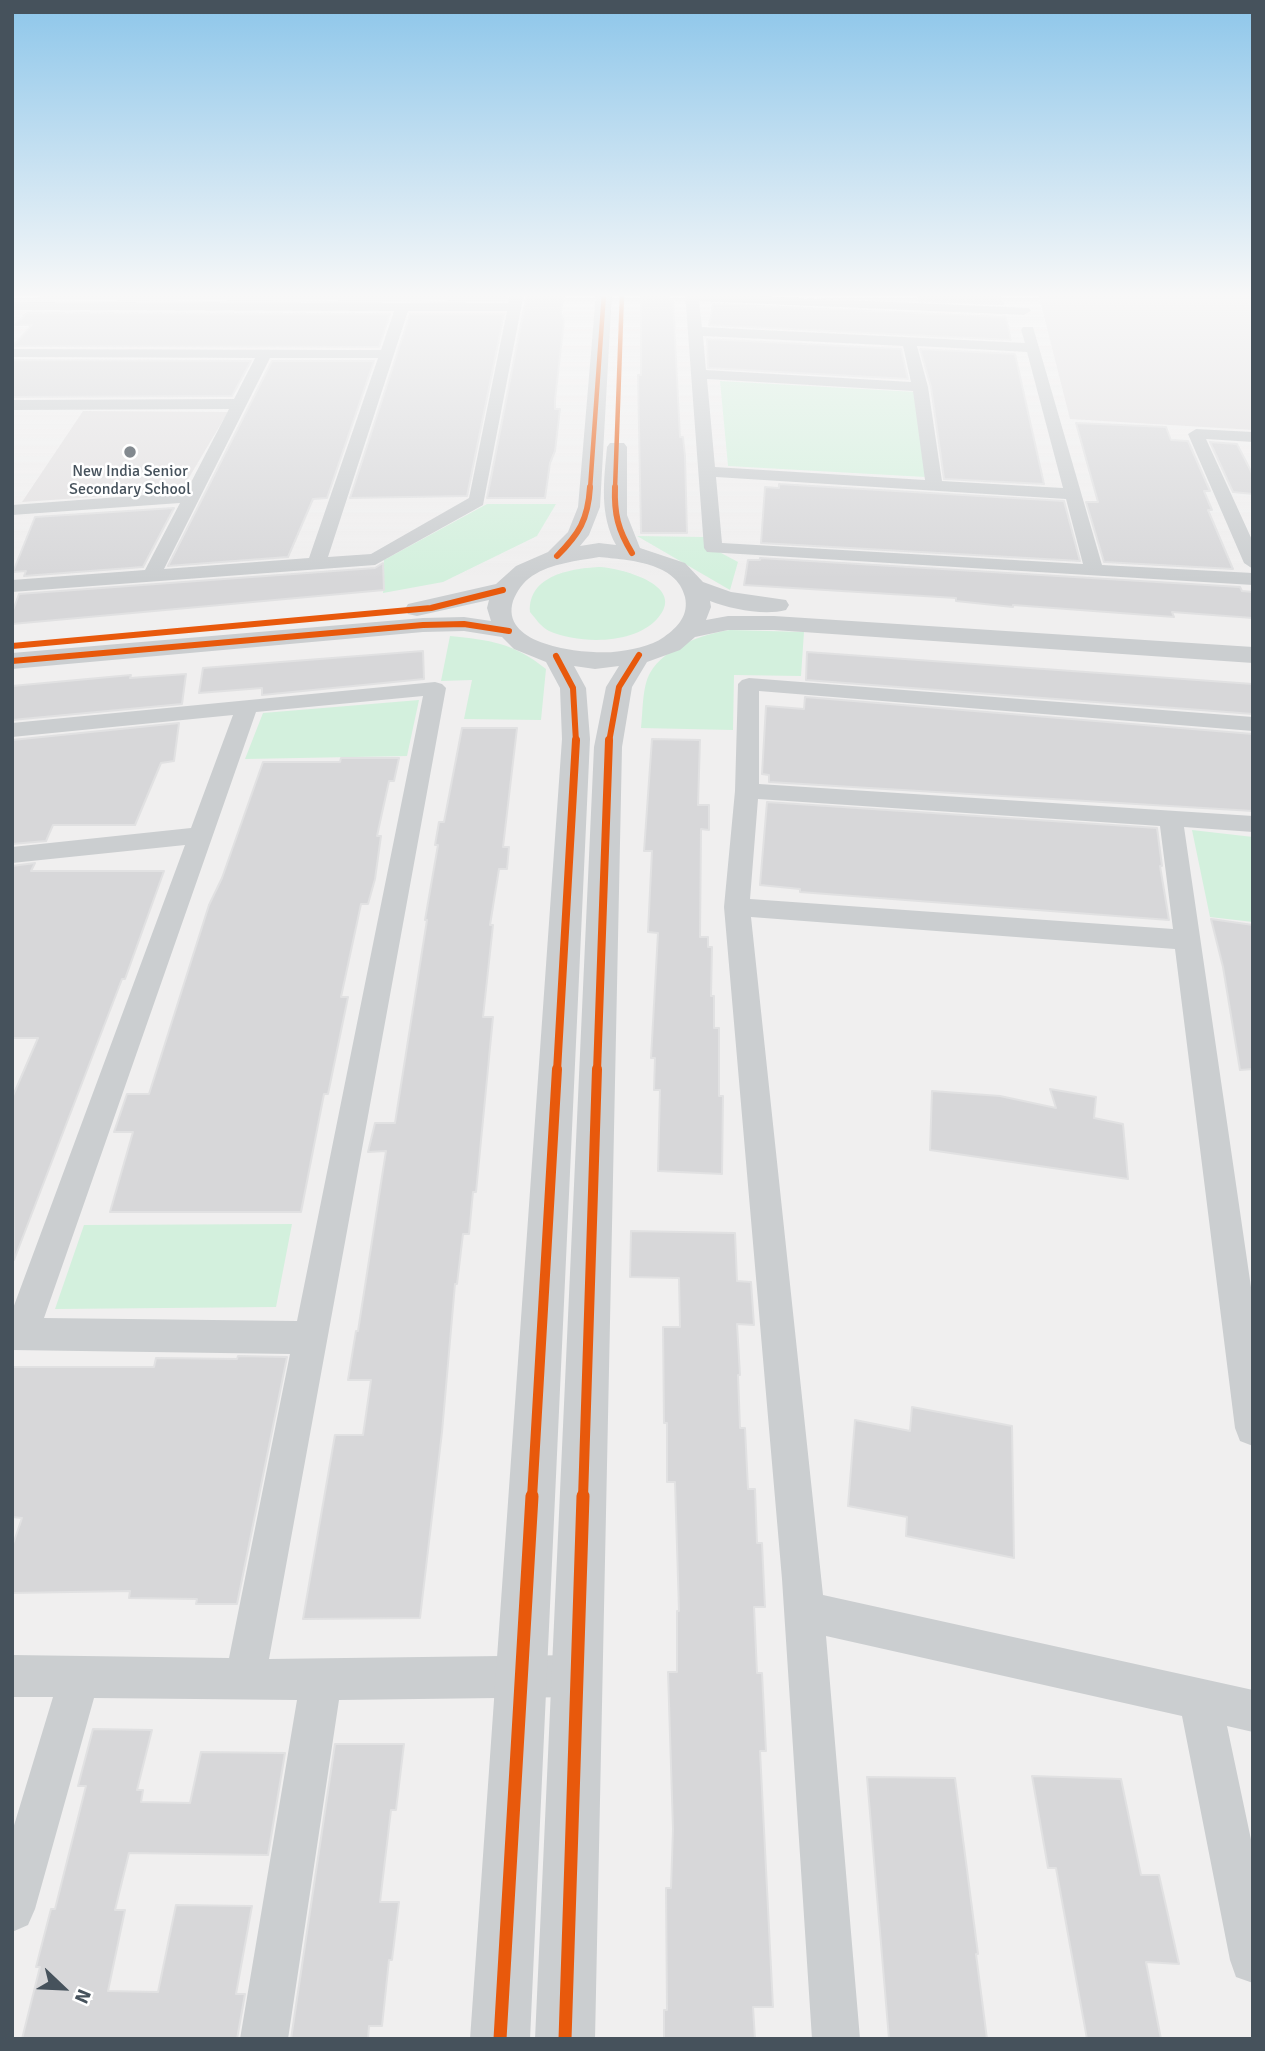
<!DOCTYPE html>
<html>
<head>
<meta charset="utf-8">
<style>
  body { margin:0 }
  #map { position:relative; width:1265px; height:2051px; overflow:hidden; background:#f0efef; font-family:Signika,sans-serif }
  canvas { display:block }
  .frame { position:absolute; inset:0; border:14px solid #46525c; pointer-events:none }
  .north { position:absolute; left:28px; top:1953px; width:70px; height:70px; -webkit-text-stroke:5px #fff; paint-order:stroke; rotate:113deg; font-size:19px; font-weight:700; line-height:28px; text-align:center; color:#46525c }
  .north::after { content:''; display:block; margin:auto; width:24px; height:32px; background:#46525c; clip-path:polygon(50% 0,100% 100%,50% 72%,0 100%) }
</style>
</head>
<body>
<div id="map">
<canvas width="1265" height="2051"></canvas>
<div class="frame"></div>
<div class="north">N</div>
</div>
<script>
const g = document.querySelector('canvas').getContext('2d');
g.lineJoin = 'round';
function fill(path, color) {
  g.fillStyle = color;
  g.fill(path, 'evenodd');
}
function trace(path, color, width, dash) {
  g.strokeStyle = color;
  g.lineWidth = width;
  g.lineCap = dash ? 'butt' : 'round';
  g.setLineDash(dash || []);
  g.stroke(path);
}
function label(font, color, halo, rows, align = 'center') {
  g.font = font + ' Signika,sans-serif';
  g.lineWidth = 5;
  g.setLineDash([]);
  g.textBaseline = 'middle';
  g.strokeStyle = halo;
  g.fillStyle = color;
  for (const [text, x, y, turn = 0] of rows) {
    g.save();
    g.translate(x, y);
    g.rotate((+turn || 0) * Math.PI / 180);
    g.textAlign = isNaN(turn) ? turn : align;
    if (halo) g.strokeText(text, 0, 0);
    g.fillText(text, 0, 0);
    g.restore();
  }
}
fill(new Path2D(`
  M 1038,293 L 1253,293 L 1253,430 L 1070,419 Z
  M 83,411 L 228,412 L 181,491 L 22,502 Z`), '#e2e0e1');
fill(new Path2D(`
  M 720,381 L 916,392 L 925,477 L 728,466 Z
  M 487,504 L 556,504 L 537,536 L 443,582 L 383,593 L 384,560 Z
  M 637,536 L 704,537 L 708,546 L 738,562 L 730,590 Z
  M 601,567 C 624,569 688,586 657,619 C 633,645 579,644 549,631 C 541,627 536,619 530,612 C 528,575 572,568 601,567 Z
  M 730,630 L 804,632 L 801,676 L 734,675 L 733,730 L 641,728 C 643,712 642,687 650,673 C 665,647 703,634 730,630 Z
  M 450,636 C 490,640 514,643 546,669 L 541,720 L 464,719 L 472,680 L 441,681 Z
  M 419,700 L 407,756 L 245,759 L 263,713 Z
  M 1192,830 L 1253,837 L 1253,922 L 1210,917 Z
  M 292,1224 L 276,1307 L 55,1309 L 84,1225 Z`), '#d3f0dd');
const building = new Path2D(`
  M 45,293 L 507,293 L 506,300 L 39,299 Z
  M 527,293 L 564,293 L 561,313 L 564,321 L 555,400 L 555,409 L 560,409 L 555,451 L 550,463 L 545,498 L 487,498 Z
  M 641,293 L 669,293 L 669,300 L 673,300 L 680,437 L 683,437 L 685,456 L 687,533 L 641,533 L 638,375 L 641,375 Z
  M 918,293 L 998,293 L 1003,304 L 919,301 Z
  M 713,304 L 1006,317 L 1011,340 L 709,325 Z
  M 27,313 L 390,314 L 379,347 L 13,346 L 32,325 L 15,325 Z
  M 410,314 L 504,314 L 467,496 L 350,498 Z
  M 707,339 L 901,349 L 908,379 L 708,368 Z
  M 920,349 L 1015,354 L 1044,484 L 944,479 L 931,387 Z
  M 12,360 L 251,361 L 232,396 L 12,397 Z
  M 272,361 L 374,361 L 327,498 L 313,499 L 288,557 L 168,566 Z
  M 1076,423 L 1166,427 L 1171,440 L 1188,441 L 1210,491 L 1204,491 L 1212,510 L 1208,510 L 1233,569 L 1104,562 L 1086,502 L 1098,502 Z
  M 1210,442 L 1237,444 L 1253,475 L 1253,494 L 1233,492 Z
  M 779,484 L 1064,501 L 1080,561 L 761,543 L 765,487 L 779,488 Z
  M 174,508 L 143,567 L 24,576 L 26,571 L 13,572 L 35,517 Z
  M 760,558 L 1240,587 L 1242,591 L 1253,592 L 1253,618 L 1172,612 L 1174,617 L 1013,605 L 1013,607 L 956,601 L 956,598 L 744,585 L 748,560 L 760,560 Z
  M 383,563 L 384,590 L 12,624 L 12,613 L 19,594 L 375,568 Z
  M 423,651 L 424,679 L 262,695 L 262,688 L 199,693 L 203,668 Z
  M 807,652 L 1253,684 L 1253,714 L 806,680 Z
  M 186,674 L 182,704 L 12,720 L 12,686 L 131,675 L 130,678 Z
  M 805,697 L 1253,734 L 1253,811 L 769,782 L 769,775 L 762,774 L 766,706 L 804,709 Z
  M 179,723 L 174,761 L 161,763 L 135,825 L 53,825 L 46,841 L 12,844 L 12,740 Z
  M 462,728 L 517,728 L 503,847 L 509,847 L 507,869 L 499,869 L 490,925 L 493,925 L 483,1017 L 493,1017 L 476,1192 L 473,1192 L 469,1234 L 463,1234 L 457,1284 L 455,1284 L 442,1432 L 420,1618 L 303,1619 L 335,1435 L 363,1435 L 371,1380 L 348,1380 L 356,1331 L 358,1331 L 386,1151 L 368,1152 L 375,1123 L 395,1123 L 427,920 L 425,920 L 438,845 L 435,845 L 439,822 L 444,822 Z
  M 652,739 L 700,740 L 698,805 L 709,805 L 709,830 L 701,829 L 700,937 L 708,937 L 708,947 L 712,947 L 711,996 L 714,996 L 714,1028 L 719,1028 L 719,1096 L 723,1096 L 722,1174 L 658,1171 L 660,1090 L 654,1090 L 655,1058 L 651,1058 L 658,933 L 648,932 L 652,851 L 644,851 Z
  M 341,758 L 399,758 L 394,781 L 389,781 L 377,836 L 381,836 L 375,879 L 368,904 L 361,904 L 341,997 L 348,997 L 328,1094 L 324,1094 L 301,1212 L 110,1212 L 133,1132 L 114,1132 L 127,1094 L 149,1094 L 209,905 L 222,878 L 263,762 L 340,762 Z
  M 767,802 L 1157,828 L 1162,866 L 1160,866 L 1169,920 L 800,892 L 800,889 L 760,885 Z
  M 35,863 L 31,871 L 164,871 L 125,979 L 122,979 L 14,1260 L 12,1098 L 38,1038 L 12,1038 L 12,866 Z
  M 1211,919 L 1253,925 L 1253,1069 L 1240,1070 L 1223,967 Z
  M 1050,1089 L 1096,1097 L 1094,1118 L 1123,1124 L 1128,1179 L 930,1150 L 932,1091 L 1000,1096 L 1056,1108 Z
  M 631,1231 L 735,1233 L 737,1281 L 751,1282 L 754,1325 L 737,1324 L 740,1375 L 738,1375 L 740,1428 L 745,1428 L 748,1489 L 755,1489 L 757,1543 L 762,1543 L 765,1607 L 754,1607 L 757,1673 L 762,1673 L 766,1751 L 760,1751 L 773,2007 L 753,2007 L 755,2039 L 664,2039 L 664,2010 L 667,2010 L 666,1888 L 671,1888 L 673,1829 L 668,1672 L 677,1672 L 677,1611 L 679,1611 L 675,1482 L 667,1482 L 667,1423 L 664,1423 L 663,1327 L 680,1327 L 679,1278 L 630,1277 Z
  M 238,1356 L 287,1357 L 237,1604 L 196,1604 L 197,1599 L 129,1598 L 130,1591 L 12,1593 L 12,1547 L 22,1518 L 12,1517 L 12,1367 L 154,1367 L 156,1358 L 237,1359 Z
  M 912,1407 L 1012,1426 L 1014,1558 L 906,1536 L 907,1517 L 848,1506 L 855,1420 L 910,1431 Z
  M 93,1729 L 152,1730 L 137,1790 L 143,1790 L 141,1802 L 190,1803 L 201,1752 L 285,1753 L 268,1855 L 129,1853 L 115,1910 L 125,1910 L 108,1991 L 158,1992 L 176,1905 L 252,1906 L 236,1994 L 245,1994 L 237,2039 L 22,2039 L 40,1967 L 36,1967 L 51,1909 L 55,1909 L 86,1786 L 78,1786 Z
  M 335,1744 L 404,1744 L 396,1810 L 391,1810 L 380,1902 L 399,1902 L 392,1960 L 389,1960 L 382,2026 L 369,2026 L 368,2039 L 291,2039 Z
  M 1032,1776 L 1121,1779 L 1141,1875 L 1159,1875 L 1179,1964 L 1146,1962 L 1161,2039 L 1087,2039 L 1056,1868 L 1048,1868 Z
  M 867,1777 L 955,1778 L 978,1954 L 976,1954 L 987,2039 L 889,2039 Z`);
fill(building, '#d7d7d9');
trace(building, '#e1e1e2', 2);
fill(new Path2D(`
  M 510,293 L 524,293 L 483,505 L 375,565 L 12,592 L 12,580 L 145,570 L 180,503 L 12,515 L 12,505 L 186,492 L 229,409 L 12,410 L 12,400 L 234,399 L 255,358 L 12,357 L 12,349 L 381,350 L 394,311 L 12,310 L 12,302 L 508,303 ZM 408,311 L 507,311 L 469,498 L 371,554 L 328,557 ZM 270,358 L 378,358 L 309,558 L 164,569 Z
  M 685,293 L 1029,308 L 1031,311 L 1024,315 L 699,301 L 702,327 L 1025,343 L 1021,330 L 1023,327 L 1033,327 L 1102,565 L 1253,573 L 1253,585 L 707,552 L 704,548 ZM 703,336 L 903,346 L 911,382 L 706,370 ZM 917,346 L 1027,352 L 1063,488 L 942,481 L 928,387 ZM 707,379 L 913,391 L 925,480 L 715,467 ZM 716,477 L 1066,499 L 1083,564 L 722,543 Z
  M 1196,429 L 1253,432 L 1253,442 L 1206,439 L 1253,542 L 1253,569 L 1244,563 L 1188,434 Z
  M 749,678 L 1253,717 L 1253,731 L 759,691 L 759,784 L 1253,816 L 1253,832 L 1184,827 L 1253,1301 L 1253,1446 L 1240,1441 L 1235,1428 L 1175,949 L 751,917 L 823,1595 L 1253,1690 L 1253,1732 L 1227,1726 L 1253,1849 L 1253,1983 L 1236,1977 L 1230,1960 L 1182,1716 L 826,1636 L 860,2039 L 812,2039 L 782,1579 L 724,907 L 735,791 L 738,684 L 742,680 ZM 758,799 L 1160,826 L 1173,929 L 750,899 Z
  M 435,682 L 442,684 L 446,688 L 269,1659 L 577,1655 L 592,1661 L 598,1676 L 592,1691 L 577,1697 L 339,1700 L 288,2039 L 240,2039 L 297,1700 L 94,1698 L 35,1909 L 28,1925 L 12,1932 L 12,1832 L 53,1697 L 12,1697 L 12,1655 L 229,1658 L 290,1354 L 12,1350 L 12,1311 L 185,845 L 12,863 L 12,847 L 191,828 L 233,715 L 12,737 L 12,723 ZM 423,696 L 297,1321 L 44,1318 L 256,712 Z`), '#cbced0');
fill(new Path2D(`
  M 596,293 L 612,293 L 600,507 L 589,535 L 580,546 L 599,543 L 616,545 C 599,514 604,480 607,447 L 610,443 L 624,443 L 627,447 L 627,515 L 640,548 L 685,563 L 703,582 L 731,592 L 786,600 L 789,605 L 786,610 C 764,616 731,609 710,601 L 711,607 L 706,620 L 728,616 L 774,616 L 1253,647 L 1253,663 L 774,630 L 728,630 L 695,637 L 680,650 L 647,662 L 632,687 L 622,747 L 595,2039 L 535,2039 L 594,747 L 606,687 L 619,666 L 595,669 L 574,666 L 586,688 L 590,739 L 530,2039 L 470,2039 L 562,739 L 560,688 L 546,662 L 514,649 L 502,637 L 464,631 L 423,632 L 12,669 L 12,653 L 423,618 L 464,617 L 491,621 L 487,608 L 489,600 L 417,616 L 408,614 L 405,609 L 408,604 L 496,584 L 516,566 L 548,552 L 568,532 L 578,507 ZM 599,557 C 628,560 677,562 685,597 C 689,615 678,627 664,637 C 650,647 630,650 613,652 C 586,654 499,647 513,601 C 517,591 523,582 532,576 C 552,563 577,561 599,557 Z`), '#cbced0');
trace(new Path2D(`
  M 590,489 L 604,293
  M 615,489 L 622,293`), '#e8590c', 4.5);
trace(new Path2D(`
  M 615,487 C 614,514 618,530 632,553
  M 557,556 C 579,534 588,520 590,487
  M 12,646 L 431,608 L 503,590
  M 556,656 L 573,688 L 576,742
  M 12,661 L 423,625 L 464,624 L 509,631
  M 609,742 L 619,687 L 639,655`), '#e8590c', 6);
trace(new Path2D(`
  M 557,1071 L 576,740
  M 597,1071 L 609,740`), '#e8590c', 8);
trace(new Path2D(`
  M 532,1498 L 557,1069
  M 583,1498 L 597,1069`), '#e8590c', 10);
trace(new Path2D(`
  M 500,2039 L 532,1496
  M 565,2039 L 583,1496`), '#e8590c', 13);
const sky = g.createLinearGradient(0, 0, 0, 580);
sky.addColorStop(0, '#8dc6ea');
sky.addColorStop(0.51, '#f8f8f8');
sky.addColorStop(1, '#f8f8f800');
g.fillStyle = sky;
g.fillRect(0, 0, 1265, 580);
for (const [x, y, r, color] of [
  [130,452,7,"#82898f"]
]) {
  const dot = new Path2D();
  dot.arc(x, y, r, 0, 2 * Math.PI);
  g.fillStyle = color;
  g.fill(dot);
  trace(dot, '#fff', 2.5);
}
label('16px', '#46525c', '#fff', [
  ["New India Senior",130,472],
  ["Secondary School",130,490]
]);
</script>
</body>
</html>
